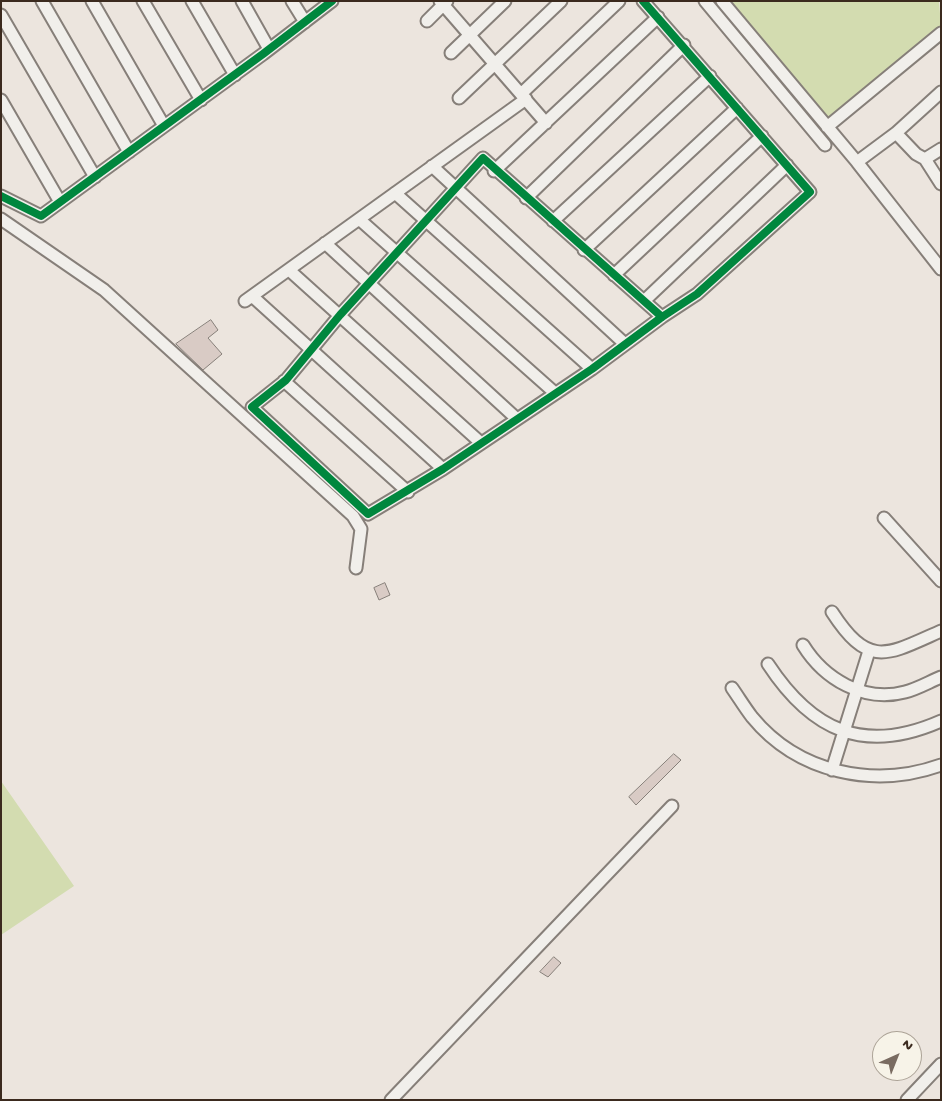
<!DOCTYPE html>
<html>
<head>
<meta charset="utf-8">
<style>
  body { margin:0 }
  #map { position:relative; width:942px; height:1101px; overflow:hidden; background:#ece5de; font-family:"Gochi Hand",sans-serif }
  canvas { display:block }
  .frame { position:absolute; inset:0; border:2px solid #3b2a1e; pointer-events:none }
  .north { position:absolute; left:872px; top:1031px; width:50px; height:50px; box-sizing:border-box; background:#f7f3e8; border:1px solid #aca397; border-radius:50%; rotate:44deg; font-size:14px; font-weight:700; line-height:20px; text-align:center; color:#3b2a1e }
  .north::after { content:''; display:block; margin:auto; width:18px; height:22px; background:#796b61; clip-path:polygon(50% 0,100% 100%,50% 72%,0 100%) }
</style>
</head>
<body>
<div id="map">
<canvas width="942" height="1101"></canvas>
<div class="frame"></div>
<div class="north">N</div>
</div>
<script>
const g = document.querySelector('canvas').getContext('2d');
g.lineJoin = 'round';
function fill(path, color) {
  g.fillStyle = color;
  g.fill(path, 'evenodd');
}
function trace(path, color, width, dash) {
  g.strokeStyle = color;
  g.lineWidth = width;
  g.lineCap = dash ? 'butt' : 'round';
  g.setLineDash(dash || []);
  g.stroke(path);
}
fill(new Path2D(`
  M 728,1 L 939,1 L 941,26 L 829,120 Z
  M 1,781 L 74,886 L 1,935 Z`), '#d3dcb0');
const building = new Path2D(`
  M 211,320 L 218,330 L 208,338 L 222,354 L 203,370 L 176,344 Z
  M 385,583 L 390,595 L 379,600 L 374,588 Z
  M 674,754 L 681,760 L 636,805 L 629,797 Z
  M 554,957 L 561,963 L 548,977 L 540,972 Z`);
fill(building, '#d9cbc5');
trace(building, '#867f79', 1);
const minor = new Path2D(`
  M 42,1 L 129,152
  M 92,1 L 164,126
  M 143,1 L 201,100
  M 192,1 L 235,75
  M 242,1 L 269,49
  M 292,1 L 305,22
  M 440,1 L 546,123
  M 643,1 L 810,192 L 697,294 L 662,317 L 592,369 L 443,469 L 368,514 L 252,407 L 286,380 L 340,315 L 483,158 L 662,317
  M 705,1 L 825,145
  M 722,1 L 857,162 L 941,269
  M 1,15 L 95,177
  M 427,21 L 447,1
  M 451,53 L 505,1
  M 521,94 L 619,1
  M 459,98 L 561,1
  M 1,100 L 60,202
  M 827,127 L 941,33
  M 896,133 L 916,154 L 925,159 L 941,184
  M 925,159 L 941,149
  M 857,162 L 896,133 L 941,92
  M 432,166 L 625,344
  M 494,171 L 658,17
  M 395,193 L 592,369
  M 1,196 L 41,216 L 263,54 L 332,1
  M 526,198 L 684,45
  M 1,219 L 104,290 L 353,516 L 361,529 L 356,568
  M 359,219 L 555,393
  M 553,221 L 710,76
  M 325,243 L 517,419
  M 584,250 L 737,108
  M 289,270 L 481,443
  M 614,275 L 762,136
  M 252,296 L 443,469
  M 245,301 L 526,99
  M 644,301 L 787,165
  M 284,381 L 408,492
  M 884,518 L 941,581
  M 832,612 C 869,669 887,655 941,631
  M 803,645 C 824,679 864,703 905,692 C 917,689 929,682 941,677
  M 768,664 C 812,731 864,755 941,721
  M 732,688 C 739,698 745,708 752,717 C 798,773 874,789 941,765
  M 832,770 L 869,651
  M 391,1100 L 672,806
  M 907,1100 L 941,1064`);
trace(minor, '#867f79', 15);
trace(minor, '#f1efeb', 11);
trace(new Path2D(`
  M 643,1 L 810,192 L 697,294 L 662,317 L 592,369 L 443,469 L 368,514 L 252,407 L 286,380 L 340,315 L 483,158 L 662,317
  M 1,196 L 41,216 L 263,54 L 332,1`), '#00873e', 8);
</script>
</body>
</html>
